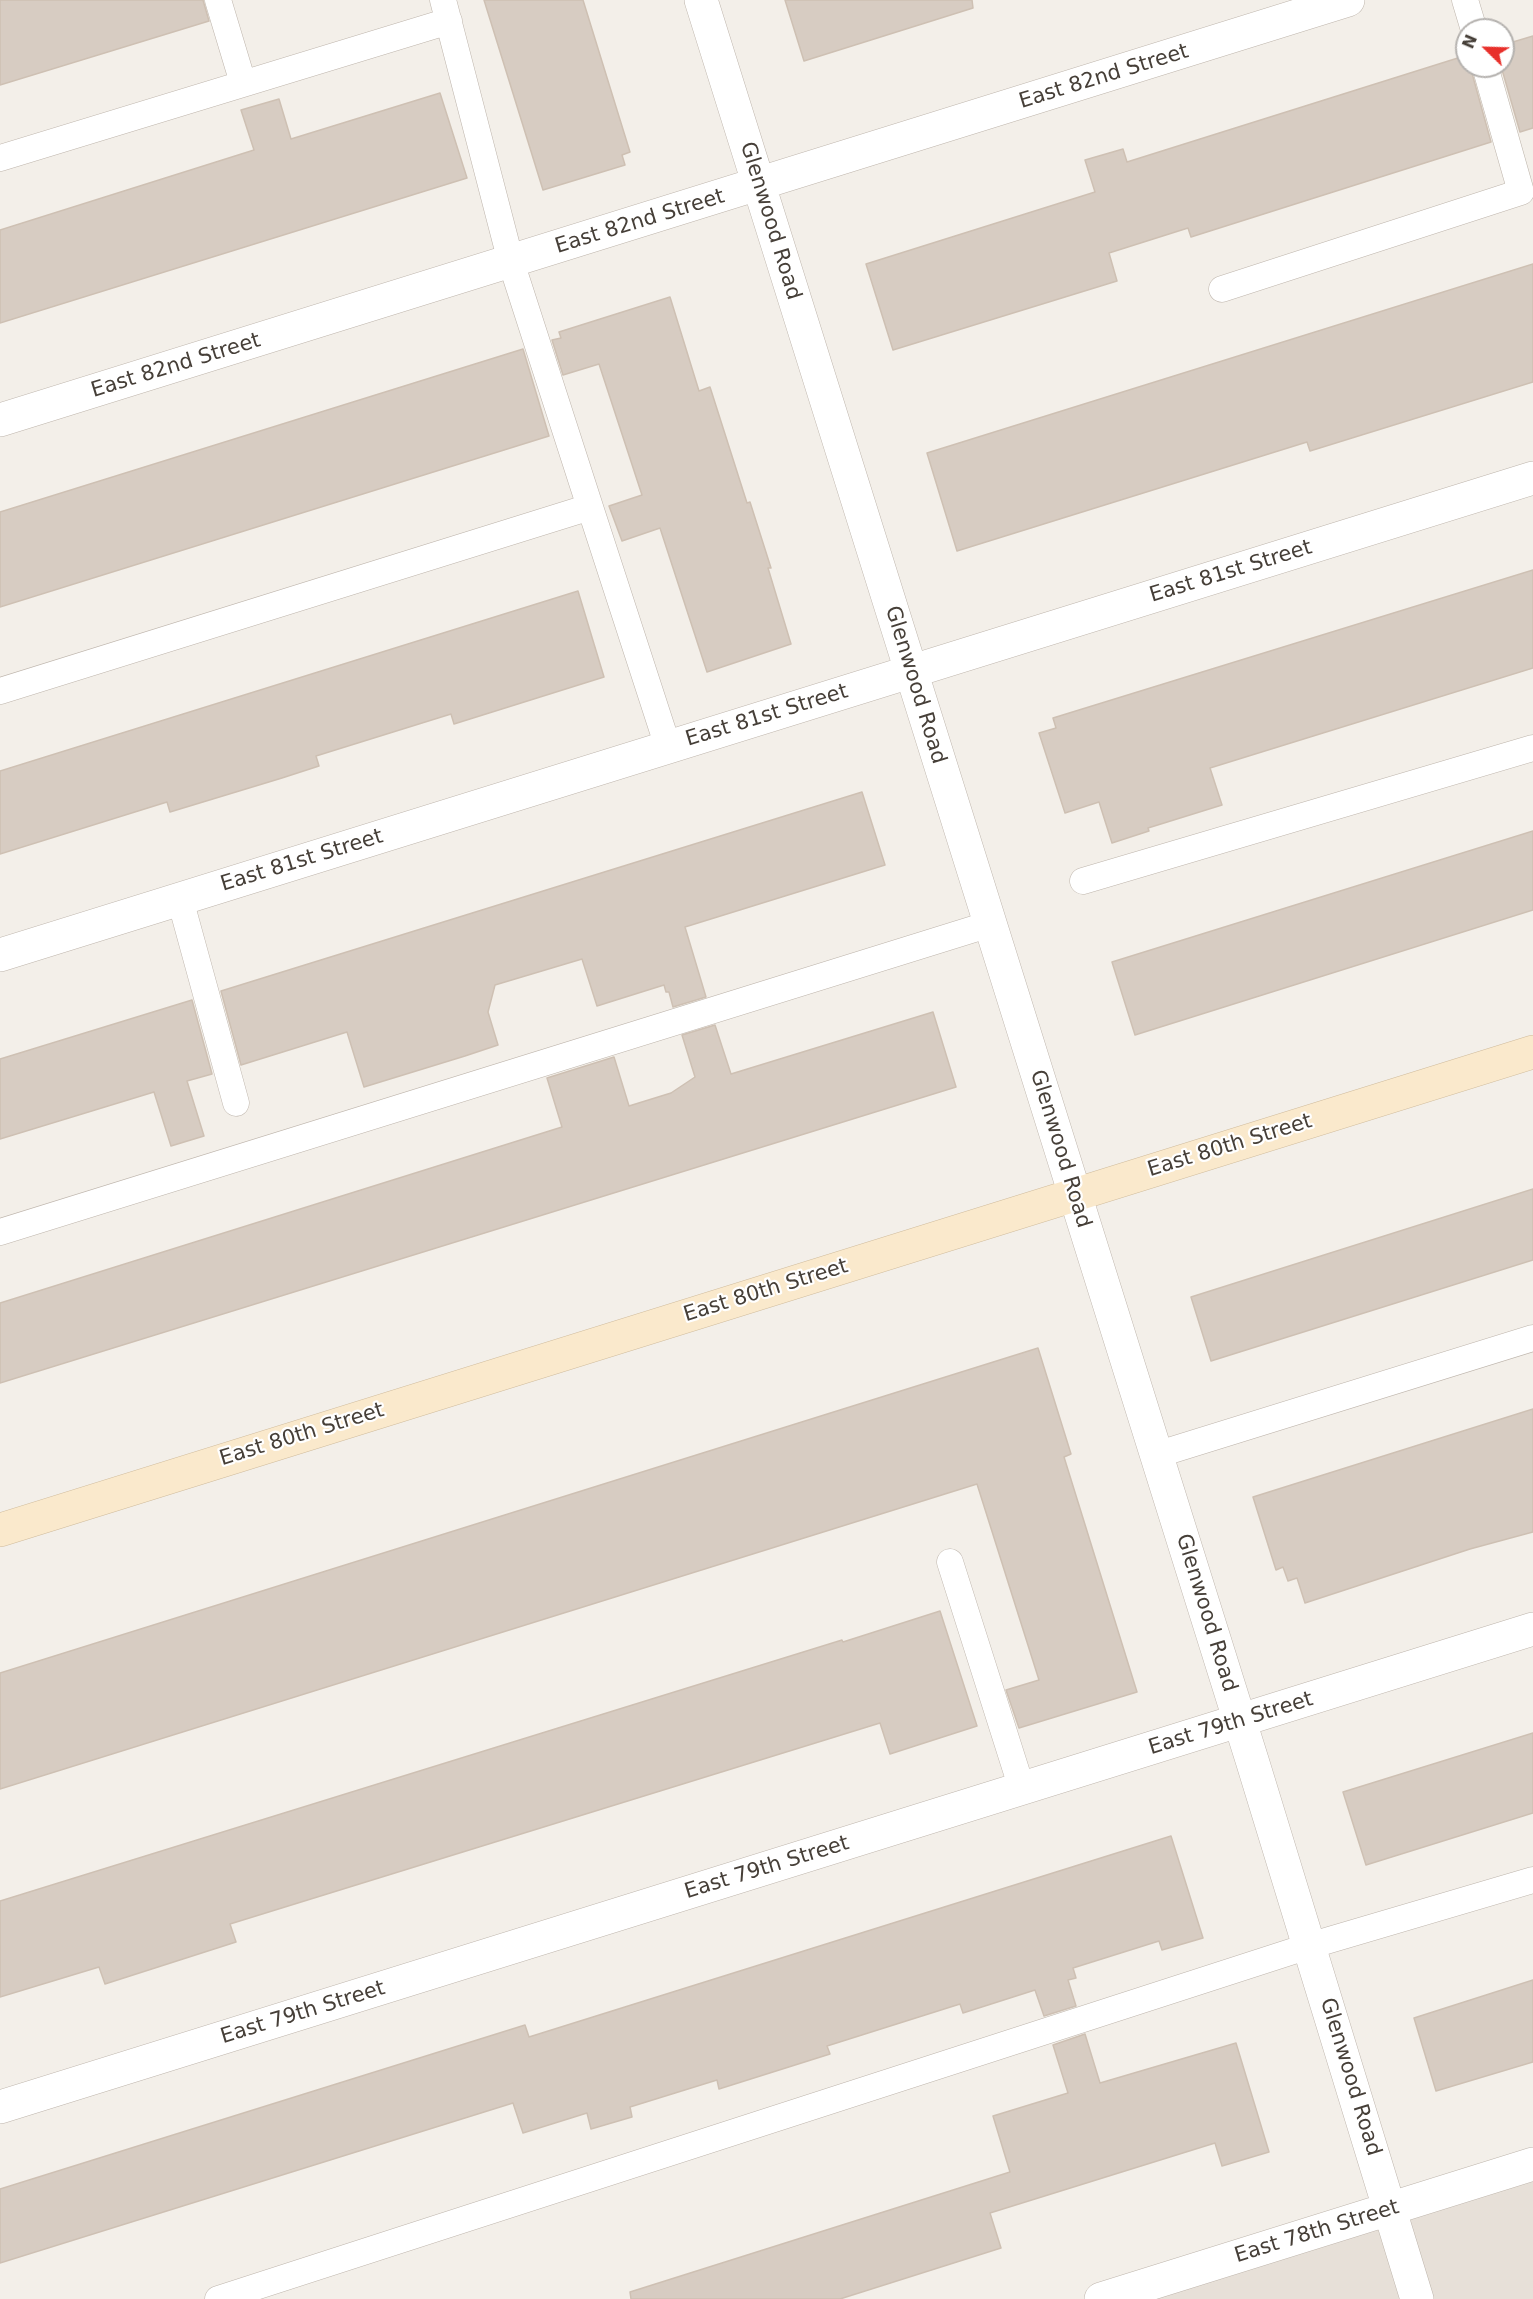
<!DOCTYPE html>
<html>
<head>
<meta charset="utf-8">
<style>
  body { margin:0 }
  #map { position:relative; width:1533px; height:2299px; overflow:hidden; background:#f3efe9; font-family:"DejaVu Sans",sans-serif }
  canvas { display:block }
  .north { position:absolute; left:1455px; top:18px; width:60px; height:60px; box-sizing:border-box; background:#fff; border:2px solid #b5b2af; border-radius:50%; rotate:293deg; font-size:16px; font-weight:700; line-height:24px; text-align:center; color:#463f38 }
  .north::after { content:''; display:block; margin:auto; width:21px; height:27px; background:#e8302b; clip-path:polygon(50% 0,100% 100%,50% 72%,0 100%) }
</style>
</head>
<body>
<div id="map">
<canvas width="1533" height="2299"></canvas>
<div class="north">N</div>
</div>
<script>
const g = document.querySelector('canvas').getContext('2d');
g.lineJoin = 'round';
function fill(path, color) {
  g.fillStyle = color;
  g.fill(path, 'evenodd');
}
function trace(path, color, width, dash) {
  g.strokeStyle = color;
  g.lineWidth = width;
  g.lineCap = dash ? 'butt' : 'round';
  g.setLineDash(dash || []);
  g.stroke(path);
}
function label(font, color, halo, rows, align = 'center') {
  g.font = font + ' "DejaVu Sans",sans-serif';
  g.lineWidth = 4.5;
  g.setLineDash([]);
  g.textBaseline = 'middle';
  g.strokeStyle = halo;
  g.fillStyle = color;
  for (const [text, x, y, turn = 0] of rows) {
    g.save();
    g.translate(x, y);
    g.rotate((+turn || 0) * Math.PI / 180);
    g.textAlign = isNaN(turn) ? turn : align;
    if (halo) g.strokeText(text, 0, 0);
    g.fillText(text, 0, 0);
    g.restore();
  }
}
fill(new Path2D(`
  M 1533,2164 L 1533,2299 L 1101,2299 Z`), '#e7e0d8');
const building = new Path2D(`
  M 0,0 L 203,0 L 209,21 L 0,85 Z
  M 484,0 L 583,0 L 630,152 L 622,155 L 625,165 L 543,190 Z
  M 785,0 L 972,0 L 973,8 L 804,61 Z
  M 1533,36 L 1533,128 L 1520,132 L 1501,66 L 1503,66 L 1503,45 Z
  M 1461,57 L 1462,58 L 1467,57 L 1467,66 L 1470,66 L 1491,142 L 1191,237 L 1188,228 L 1109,253 L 1117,281 L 893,350 L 866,264 L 1095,192 L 1085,160 L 1123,149 L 1127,162 Z
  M 440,93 L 467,178 L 0,323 L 0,230 L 254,150 L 241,110 L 279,99 L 291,139 Z
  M 1533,264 L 1533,382 L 1310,451 L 1307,442 L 957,551 L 927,453 Z
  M 670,297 L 699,391 L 710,387 L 747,503 L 750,502 L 771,568 L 768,568 L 791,644 L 707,672 L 660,528 L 622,541 L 609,506 L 642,495 L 599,364 L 563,375 L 552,340 L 561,338 L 559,332 Z
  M 523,349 L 549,436 L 0,607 L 0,512 Z
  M 1533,570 L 1533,668 L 1210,768 L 1222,805 L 1148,828 L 1149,831 L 1112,843 L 1099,802 L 1065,813 L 1039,733 L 1056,728 L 1053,718 Z
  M 578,591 L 604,677 L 454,724 L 451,714 L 316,756 L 319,766 L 282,778 L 170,812 L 167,802 L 0,854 L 0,771 Z
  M 862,792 L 885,865 L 685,927 L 706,997 L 673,1007 L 669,992 L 666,992 L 664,985 L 597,1006 L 582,959 L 495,985 L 488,1012 L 498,1045 L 465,1056 L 364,1087 L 347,1032 L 241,1065 L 221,991 Z
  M 1533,831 L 1533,910 L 1135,1035 L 1112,962 Z
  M 192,1000 L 212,1074 L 187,1081 L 204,1136 L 171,1146 L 154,1092 L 0,1139 L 0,1059 Z
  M 933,1012 L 956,1087 L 0,1383 L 0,1303 L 562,1127 L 547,1078 L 614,1057 L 629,1106 L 671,1093 L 695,1077 L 682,1035 L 715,1025 L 731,1074 Z
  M 1533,1189 L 1533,1260 L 1211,1361 L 1191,1297 Z
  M 1038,1348 L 1071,1454 L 1064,1457 L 1137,1692 L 1019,1728 L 1006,1690 L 1039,1680 L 977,1484 L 0,1789 L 0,1673 Z
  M 1533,1409 L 1533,1532 L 1470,1549 L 1305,1603 L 1297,1578 L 1288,1581 L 1283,1567 L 1276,1570 L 1253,1497 Z
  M 940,1611 L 977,1726 L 890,1754 L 880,1723 L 230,1924 L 236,1942 L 105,1984 L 99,1967 L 0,1997 L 0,1901 L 842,1640 L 843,1642 Z
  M 1533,1733 L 1533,1813 L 1366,1865 L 1343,1792 Z
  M 1171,1836 L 1203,1938 L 1162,1950 L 1159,1941 L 1073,1968 L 1076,1978 L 1068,1980 L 1076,2006 L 1044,2016 L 1035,1990 L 963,2013 L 960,2004 L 827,2046 L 830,2054 L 719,2089 L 717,2080 L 630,2107 L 632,2117 L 591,2129 L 587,2113 L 523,2133 L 513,2103 L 0,2263 L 0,2189 L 525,2025 L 529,2037 Z
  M 1533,1980 L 1533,2062 L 1436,2091 L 1414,2018 Z
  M 1085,2034 L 1100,2083 L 1236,2043 L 1269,2152 L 1222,2166 L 1215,2143 L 990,2213 L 1001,2248 L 840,2299 L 631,2299 L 630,2292 L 1010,2172 L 993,2116 L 1068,2093 L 1053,2045 Z`);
fill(building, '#d7ccc2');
trace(building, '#cec0b3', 1.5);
const lane = new Path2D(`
  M 218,0 L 243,83
  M 443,0 L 511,262 L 590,507
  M 1465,0 L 1474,30
  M 0,158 L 449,21
  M 1222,289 L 1521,192 L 1485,66
  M 0,691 L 590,507 L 668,747
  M 1083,881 L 1533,748
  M 180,899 L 236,1103
  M 0,1232 L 990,924
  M 1156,1455 L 1533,1338
  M 950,1562 L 1022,1789
  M 218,2299 L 1309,1946 L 1533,1880`);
const street = new Path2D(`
  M 701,0 L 1252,1760 L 1417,2299
  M 0,420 L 1348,0
  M 0,955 L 1533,478
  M 0,2107 L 1533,1629
  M 1101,2299 L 1533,2164`);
const secondary = new Path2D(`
  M 0,1530 L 1533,1052`);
trace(lane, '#beb5ac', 27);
trace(street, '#beb5ac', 34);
trace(secondary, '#cfbb9c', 34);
trace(lane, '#fff', 26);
trace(street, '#fff', 33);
trace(secondary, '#fae9cc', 33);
label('21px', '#463f38', '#fff', [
  ["East 82nd Street",1104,77,-17],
  ["Glenwood Road",770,221,73],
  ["East 82nd Street",640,222,-17],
  ["East 82nd Street",176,366,-17],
  ["East 81st Street",1231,572,-17],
  ["Glenwood Road",915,685,73],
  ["East 81st Street",767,716,-17],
  ["East 81st Street",302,861,-17],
  ["East 80th Street",1230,1146,-17],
  ["Glenwood Road",1060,1149,73],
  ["East 80th Street",766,1291,-17],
  ["East 80th Street",302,1435,-17],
  ["Glenwood Road",1206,1613,73],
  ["East 79th Street",1231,1724,-17],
  ["East 79th Street",767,1868,-17],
  ["East 79th Street",303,2013,-17],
  ["Glenwood Road",1350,2077,73],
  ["East 78th Street",1317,2232,-17]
]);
</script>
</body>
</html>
